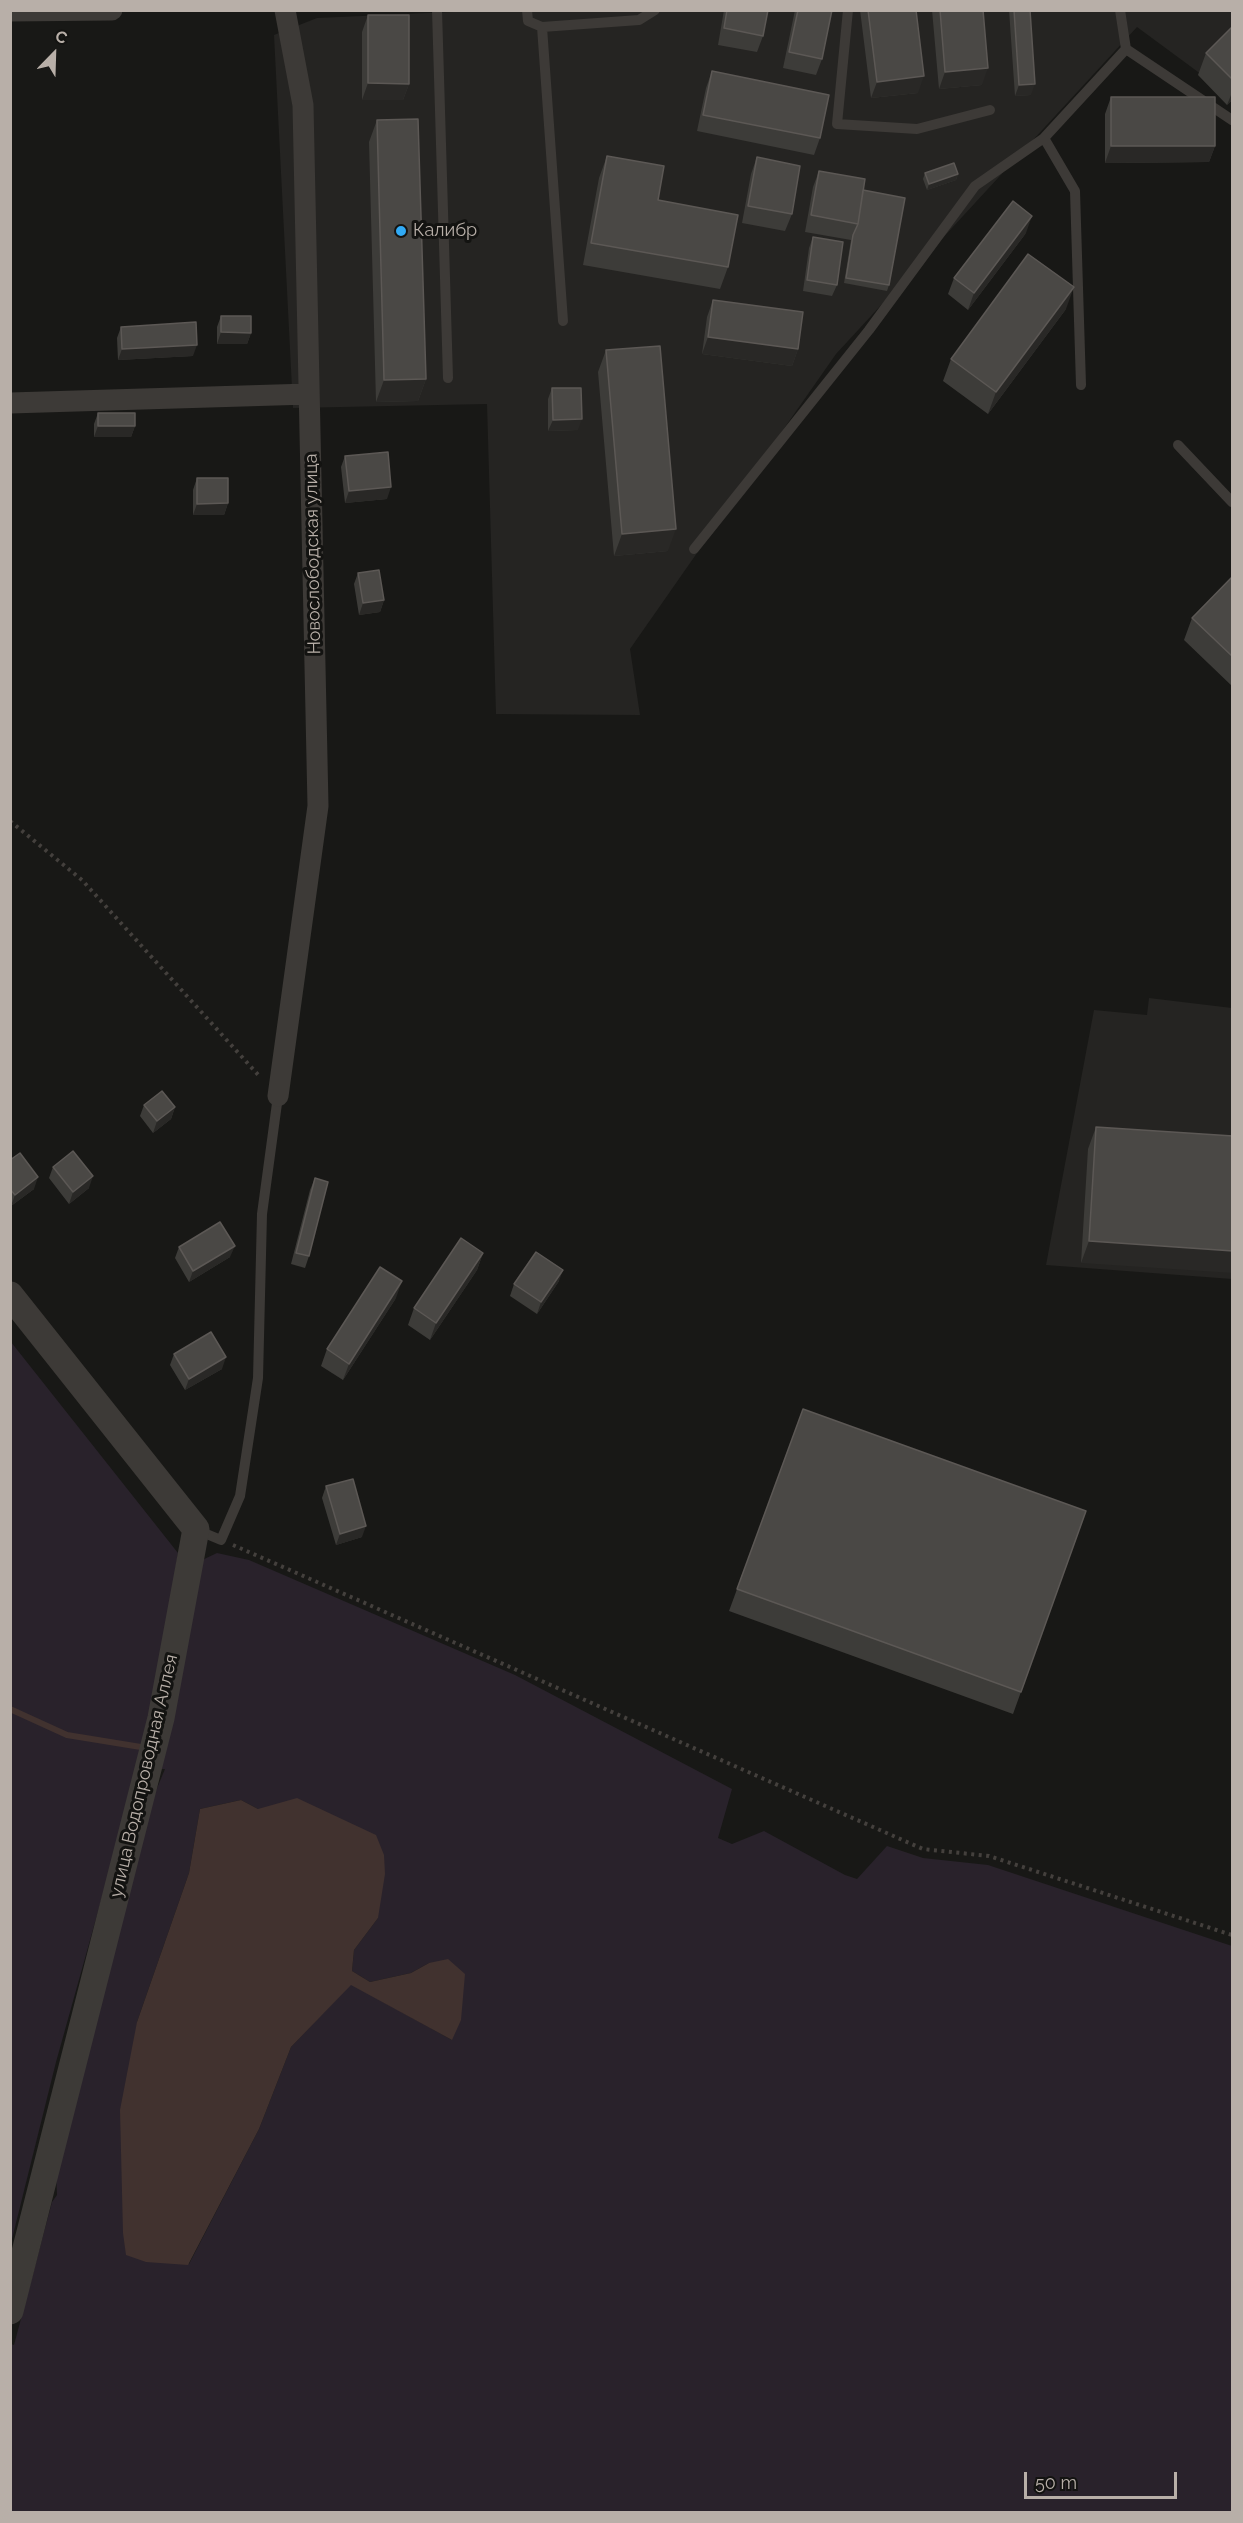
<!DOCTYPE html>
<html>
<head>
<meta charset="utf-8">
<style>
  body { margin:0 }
  #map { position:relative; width:1243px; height:2523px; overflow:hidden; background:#181816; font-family:Raleway,sans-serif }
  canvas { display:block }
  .frame { position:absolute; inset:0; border:12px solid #b8afa8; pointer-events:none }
  .north { position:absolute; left:24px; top:24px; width:60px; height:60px; -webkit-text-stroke:4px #131311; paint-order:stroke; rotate:23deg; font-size:16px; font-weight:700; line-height:24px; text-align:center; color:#b8afa8 }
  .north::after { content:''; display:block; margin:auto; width:21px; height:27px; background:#b8afa8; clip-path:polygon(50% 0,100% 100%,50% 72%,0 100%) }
  .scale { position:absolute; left:1024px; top:2472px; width:153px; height:27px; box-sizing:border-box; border:3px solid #b8afa8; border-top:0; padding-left:8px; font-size:18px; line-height:21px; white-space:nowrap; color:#b8afa8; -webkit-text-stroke:4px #131311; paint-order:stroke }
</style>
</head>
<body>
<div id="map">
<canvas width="1243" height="2523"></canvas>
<div class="frame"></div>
<div class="north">С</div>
<div class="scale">50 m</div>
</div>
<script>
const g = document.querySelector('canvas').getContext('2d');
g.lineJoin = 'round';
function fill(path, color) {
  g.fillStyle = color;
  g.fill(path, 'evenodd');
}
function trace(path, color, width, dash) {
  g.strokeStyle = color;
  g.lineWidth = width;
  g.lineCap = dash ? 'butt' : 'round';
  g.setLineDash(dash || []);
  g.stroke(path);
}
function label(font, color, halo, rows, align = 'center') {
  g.font = font + ' Raleway,sans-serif';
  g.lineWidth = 6;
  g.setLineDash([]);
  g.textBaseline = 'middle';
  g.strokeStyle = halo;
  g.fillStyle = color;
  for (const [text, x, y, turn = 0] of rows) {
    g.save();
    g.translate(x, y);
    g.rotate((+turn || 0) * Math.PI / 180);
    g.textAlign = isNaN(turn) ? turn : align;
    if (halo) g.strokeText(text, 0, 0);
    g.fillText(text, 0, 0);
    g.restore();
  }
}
fill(new Path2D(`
  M 475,11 L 1232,11 L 1232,97 L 1137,27 L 836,354 L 630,649 L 640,715 L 496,714 L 487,404 L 293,408 L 274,35 L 317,18 Z
  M 1149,998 L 1232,1008 L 1232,1279 L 1046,1265 L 1094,1010 L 1147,1015 Z`), '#252422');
fill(new Path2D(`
  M 11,1342 L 178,1553 L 158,1687 L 135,1779 L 56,2062 L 11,2243 Z
  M 217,1553 L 249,1560 L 515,1675 L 732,1789 L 718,1838 L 732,1844 L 764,1831 L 845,1875 L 857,1879 L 887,1846 L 923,1858 L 988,1865 L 1232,1946 L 1232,2512 L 11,2512 L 11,2344 L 14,2345 L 52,2202 L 57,2195 L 56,2172 L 155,1793 L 165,1769 L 160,1769 L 198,1562 ZM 241,1800 L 258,1809 L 378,1918 L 354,1950 L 352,1971 L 370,1982 L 411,1973 L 429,1963 L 452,2040 L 351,1984 L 291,2047 L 259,2129 L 189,2264 L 137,2022 L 189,1873 L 200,1809 Z`), '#29222b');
fill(new Path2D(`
  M 297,1798 L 376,1835 L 384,1855 L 385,1874 L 378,1918 L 354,1950 L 352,1971 L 370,1982 L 411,1973 L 429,1963 L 448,1959 L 465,1974 L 461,2020 L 452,2040 L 351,1985 L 291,2047 L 259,2129 L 188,2265 L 146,2262 L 126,2255 L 123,2233 L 120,2110 L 137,2022 L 189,1873 L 200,1809 L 241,1800 L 258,1809 Z`), '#41322f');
trace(new Path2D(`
  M 10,1709 L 67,1735 L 147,1748`), '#41322f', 6);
trace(new Path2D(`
  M 10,821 L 82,880 L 261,1078
  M 233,1545 L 923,1849 L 989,1856 L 1232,1935`), '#44403d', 4, [3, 4.5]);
trace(new Path2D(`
  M 437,10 L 448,378
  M 527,10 L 528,21 L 542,27 L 639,20 L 655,10
  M 848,10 L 837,124 L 917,129 L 990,110
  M 1120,10 L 1126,49 L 1232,120
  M 542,27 L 563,321
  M 1081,385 L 1075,191 L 1044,138 L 1126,49
  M 1178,445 L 1232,502
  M 694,549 L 869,330 L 975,186 L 1044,138
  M 197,1530 L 221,1540 L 240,1496 L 258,1378 L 262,1214 L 278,1096`), '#3d3a37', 10);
trace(new Path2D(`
  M 10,11 L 112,10
  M 10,403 L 309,394
  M 278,1096 L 318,806 L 303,105 L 285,10`), '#3d3a37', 21);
trace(new Path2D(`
  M 10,1295 L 196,1529 L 161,1718 L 10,2311`), '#3d3a37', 27);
fill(new Path2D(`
  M 724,10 L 768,10 L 763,36 L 757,52 L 718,45 Z
  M 795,10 L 832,10 L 822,59 L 816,75 L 783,68 Z
  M 860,10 L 916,10 L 918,93 L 871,98 Z
  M 932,10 L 983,10 L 982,85 L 939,89 Z
  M 1009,10 L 1030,10 L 1031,95 L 1015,96 Z
  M 368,15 L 409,84 L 403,100 L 362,100 L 362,32 Z
  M 1233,26 L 1233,99 L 1227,105 L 1198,75 L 1206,53 Z
  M 712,71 L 820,138 L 814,155 L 697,131 L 706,88 Z
  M 1111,97 L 1215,146 L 1209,162 L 1105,163 L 1105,114 Z
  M 377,120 L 426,379 L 418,401 L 376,402 L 369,142 Z
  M 607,156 L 658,200 L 728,267 L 720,289 L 583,265 L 599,178 Z
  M 757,157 L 792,214 L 785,231 L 742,223 L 751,174 Z
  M 819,171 L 863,190 L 889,285 L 887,291 L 844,283 L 851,240 L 805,232 L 813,187 Z
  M 925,173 L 958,174 L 956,180 L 927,190 L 923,179 Z
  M 1026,233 L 968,310 L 948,294 L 954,278 Z
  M 813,237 L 837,285 L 832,296 L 803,291 L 809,248 Z
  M 713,300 L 798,349 L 792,366 L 702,354 L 707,317 Z
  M 1066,309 L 988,414 L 943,381 L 951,359 Z
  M 221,316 L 251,333 L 247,344 L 217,344 L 217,327 Z
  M 121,327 L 193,356 L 118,360 L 117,338 Z
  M 606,350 L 668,551 L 614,556 L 598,372 Z
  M 552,388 L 578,430 L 548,431 L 548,399 Z
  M 98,413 L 135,426 L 131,437 L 94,437 L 94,424 Z
  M 345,456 L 387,499 L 345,503 L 341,467 Z
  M 197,478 L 228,503 L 224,515 L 193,515 L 193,490 Z
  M 358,573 L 384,600 L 380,612 L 359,615 L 354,584 Z
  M 1233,576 L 1233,687 L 1184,640 L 1192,618 Z
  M 144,1105 L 175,1107 L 171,1119 L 153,1133 L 140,1116 Z
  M 1096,1127 L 1233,1136 L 1081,1263 L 1088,1149 Z
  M 10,1160 L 34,1189 L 11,1206 L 10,1205 Z
  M 53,1167 L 89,1188 L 69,1204 L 49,1178 Z
  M 315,1178 L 309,1256 L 305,1268 L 291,1264 L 310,1190 Z
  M 179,1247 L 230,1257 L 189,1282 L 175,1258 Z
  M 483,1253 L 477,1270 L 430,1340 L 408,1325 L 414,1308 Z
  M 559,1281 L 537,1314 L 510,1296 L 514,1284 Z
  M 396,1298 L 343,1380 L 321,1366 L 327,1349 Z
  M 174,1354 L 222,1369 L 185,1390 L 170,1365 Z
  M 803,1409 L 1086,1511 L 1013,1714 L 729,1611 Z
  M 326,1486 L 362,1537 L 336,1545 L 322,1498 Z`), '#3d3c39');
fill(new Path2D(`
  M 988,68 L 982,85 L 939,89 L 945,72 Z
  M 924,76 L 918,93 L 871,98 L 877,82 Z
  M 368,83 L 409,84 L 403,100 L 362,100 Z
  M 1035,84 L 1031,95 L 1015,96 L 1019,85 Z
  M 1233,90 L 1233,99 L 1227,105 Z
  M 1111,146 L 1215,146 L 1209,162 L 1105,163 Z
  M 958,174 L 956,180 L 927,190 L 929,184 Z
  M 1032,216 L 1026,233 L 968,310 L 974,293 Z
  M 1074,287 L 1066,309 L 988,414 L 996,392 Z
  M 221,332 L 251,333 L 247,344 L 217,344 Z
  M 708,337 L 798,349 L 792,366 L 702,354 Z
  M 197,345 L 193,356 L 118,360 L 122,349 Z
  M 426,379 L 418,401 L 376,402 L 384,380 Z
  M 582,419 L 578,430 L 548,431 L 553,420 Z
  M 98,426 L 135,426 L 131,437 L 94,437 Z
  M 391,487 L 387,499 L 345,503 L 349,491 Z
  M 228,503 L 224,515 L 193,515 L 197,504 Z
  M 676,529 L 668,551 L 614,556 L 622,534 Z
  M 384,600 L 380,612 L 359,615 L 363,603 Z
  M 175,1107 L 171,1119 L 153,1133 L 157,1121 Z
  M 93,1176 L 89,1188 L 69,1204 L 73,1192 Z
  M 38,1177 L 34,1189 L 11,1206 L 15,1195 Z
  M 1089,1241 L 1233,1251 L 1233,1273 L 1081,1263 Z
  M 235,1246 L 230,1257 L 189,1282 L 193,1271 Z
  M 483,1253 L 477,1270 L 430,1340 L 436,1323 Z
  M 563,1270 L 559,1281 L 537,1314 L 541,1302 Z
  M 402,1281 L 396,1298 L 343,1380 L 349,1364 Z
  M 226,1357 L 222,1369 L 185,1390 L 189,1379 Z
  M 366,1526 L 362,1537 L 336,1545 L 340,1534 Z`), '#292826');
const building = new Path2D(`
  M 727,10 L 768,10 L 763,36 L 724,28 Z
  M 798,10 L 832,10 L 822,59 L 789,52 Z
  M 868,10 L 916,10 L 924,76 L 877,82 Z
  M 940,10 L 983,10 L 988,68 L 945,72 Z
  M 1014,10 L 1030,10 L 1035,84 L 1019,85 Z
  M 368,15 L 409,15 L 409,84 L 368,83 Z
  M 1233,26 L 1233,80 L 1206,53 Z
  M 712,71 L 829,95 L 820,138 L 703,115 Z
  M 1111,97 L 1215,97 L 1215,146 L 1111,146 Z
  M 418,119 L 426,379 L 384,380 L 377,120 Z
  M 607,156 L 664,166 L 658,200 L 738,215 L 728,267 L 591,243 Z
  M 757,157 L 800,166 L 792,214 L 748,206 Z
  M 954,163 L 958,174 L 929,184 L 925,173 Z
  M 819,171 L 865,179 L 858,224 L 811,215 Z
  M 863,190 L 905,198 L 889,285 L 846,278 L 853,235 L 858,224 Z
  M 1013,201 L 1032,216 L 974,293 L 954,278 Z
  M 813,237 L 843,242 L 837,285 L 807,280 Z
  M 1028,254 L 1074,287 L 996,392 L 951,359 Z
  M 713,300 L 803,312 L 798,349 L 708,337 Z
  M 221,316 L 251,316 L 251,333 L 221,332 Z
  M 196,322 L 197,345 L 122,349 L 121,327 Z
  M 660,346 L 676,529 L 622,534 L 606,350 Z
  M 552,388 L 581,388 L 582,419 L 553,420 Z
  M 98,413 L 135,413 L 135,426 L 98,426 Z
  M 388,452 L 391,487 L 349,491 L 345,456 Z
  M 197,478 L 228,478 L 228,503 L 197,504 Z
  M 379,570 L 384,600 L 363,603 L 358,573 Z
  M 1233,576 L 1233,657 L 1192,618 Z
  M 162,1091 L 175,1107 L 157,1121 L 144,1105 Z
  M 1096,1127 L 1233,1136 L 1233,1251 L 1089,1241 Z
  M 73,1151 L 93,1176 L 73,1192 L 53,1167 Z
  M 20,1153 L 38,1177 L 15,1195 L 10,1189 L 10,1160 Z
  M 315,1178 L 328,1182 L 309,1256 L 296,1253 Z
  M 220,1222 L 235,1246 L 193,1271 L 179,1247 Z
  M 461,1238 L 483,1253 L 436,1323 L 414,1308 Z
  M 536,1252 L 563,1270 L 541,1302 L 514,1284 Z
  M 380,1267 L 402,1281 L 349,1364 L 327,1349 Z
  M 211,1332 L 226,1357 L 189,1379 L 174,1354 Z
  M 803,1409 L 1086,1511 L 1021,1692 L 737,1589 Z
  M 353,1479 L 366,1526 L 340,1534 L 326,1486 Z`);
fill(building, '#4a4845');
trace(building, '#5c5855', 1.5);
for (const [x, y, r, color] of [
  [401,231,6,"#31aaf5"]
]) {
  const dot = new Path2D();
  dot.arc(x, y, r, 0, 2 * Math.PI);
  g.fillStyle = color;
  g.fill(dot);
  trace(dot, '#131311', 2);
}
label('18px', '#b8afa8', '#131311', [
  ["Калибр",413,231]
], 'left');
label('18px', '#b8afa8', '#131311', [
  ["Новослободская улица",313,554,-91],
  ["улица Водопроводная Аллея",144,1776,-77]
]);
</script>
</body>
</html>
